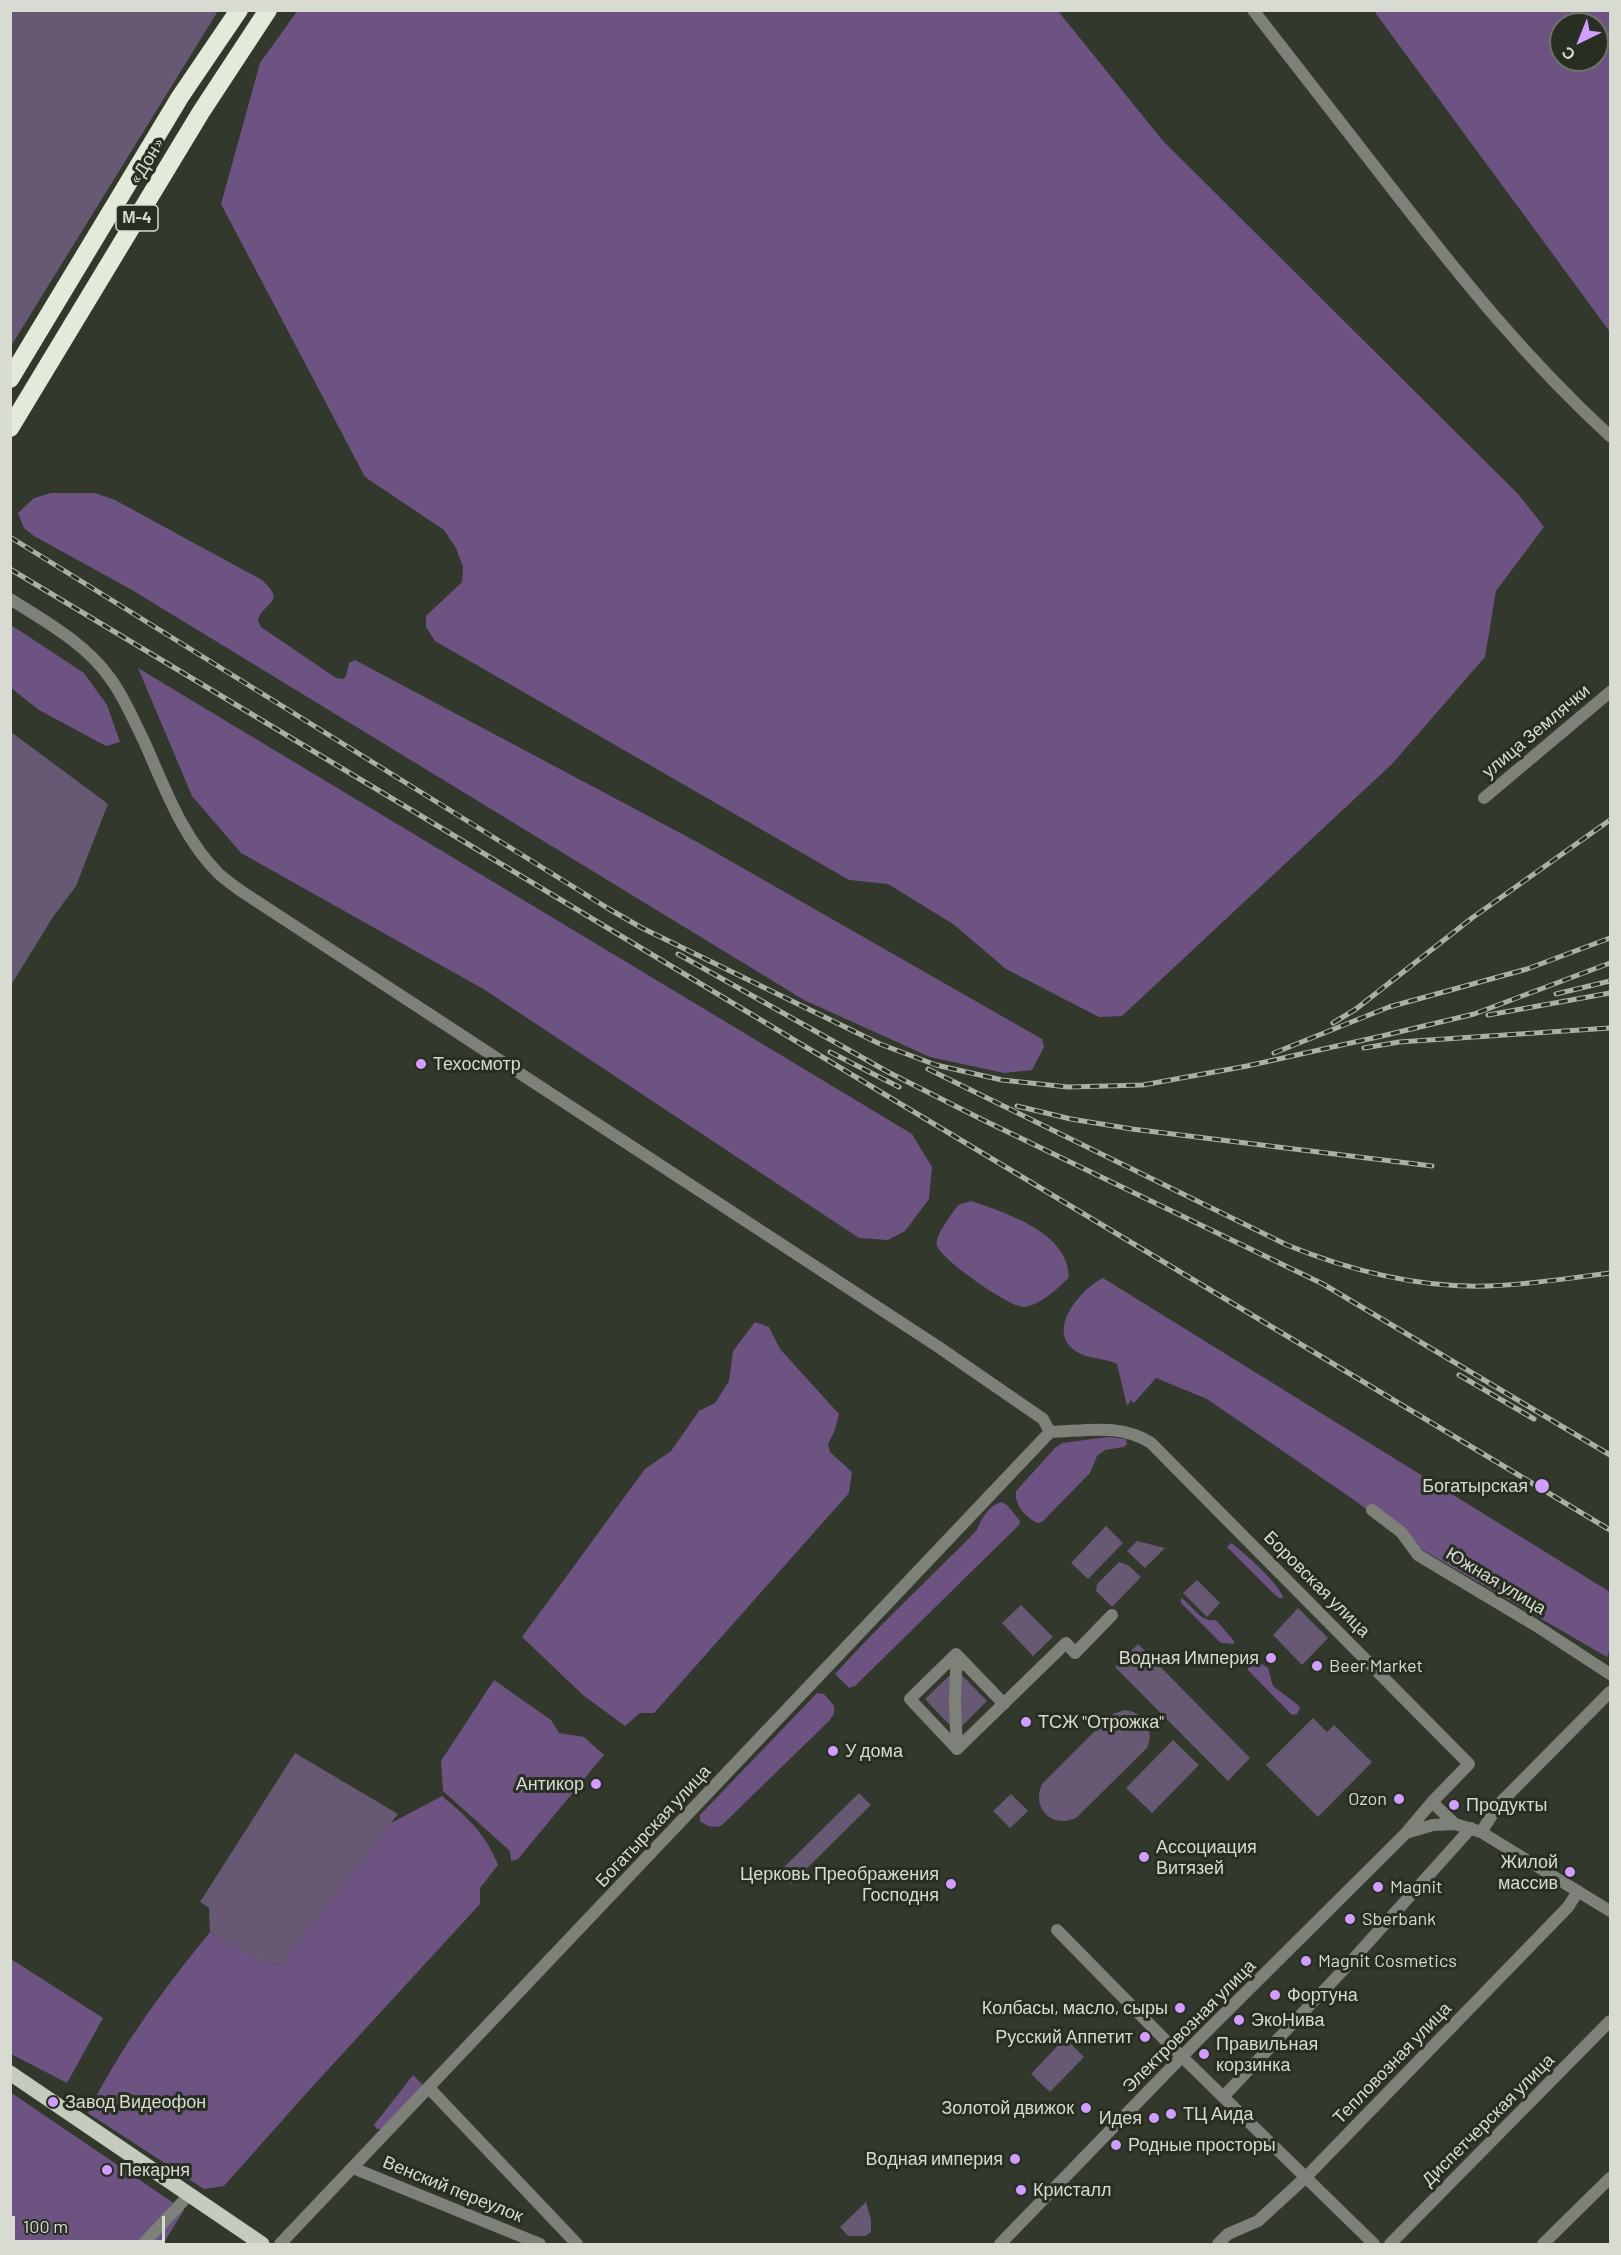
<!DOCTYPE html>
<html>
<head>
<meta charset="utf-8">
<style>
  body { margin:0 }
  #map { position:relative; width:1621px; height:2255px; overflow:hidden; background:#32382b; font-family:Barlow,sans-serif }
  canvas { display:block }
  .frame { position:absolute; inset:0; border:12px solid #d7dbd2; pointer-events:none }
  .north { position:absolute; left:1549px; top:12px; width:60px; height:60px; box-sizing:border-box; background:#282e21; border:2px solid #6e7368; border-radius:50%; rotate:223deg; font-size:16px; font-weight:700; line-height:24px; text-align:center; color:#d7dbd2 }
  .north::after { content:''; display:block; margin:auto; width:21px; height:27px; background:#d19dfe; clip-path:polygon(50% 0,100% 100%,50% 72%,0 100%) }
  .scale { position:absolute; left:12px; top:2216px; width:153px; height:27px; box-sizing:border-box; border:3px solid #d7dbd2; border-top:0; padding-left:8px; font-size:18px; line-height:21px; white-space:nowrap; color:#d7dbd2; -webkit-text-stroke:4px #282e21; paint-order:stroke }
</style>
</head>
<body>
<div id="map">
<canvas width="1621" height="2255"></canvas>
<div class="frame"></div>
<div class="north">С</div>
<div class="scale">100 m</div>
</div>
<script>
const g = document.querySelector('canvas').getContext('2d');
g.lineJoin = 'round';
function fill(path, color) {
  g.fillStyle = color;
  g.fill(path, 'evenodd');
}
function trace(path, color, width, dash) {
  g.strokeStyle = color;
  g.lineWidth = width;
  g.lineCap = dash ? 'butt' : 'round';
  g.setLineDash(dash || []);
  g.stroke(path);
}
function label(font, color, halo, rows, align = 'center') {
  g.font = font + ' Barlow,sans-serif';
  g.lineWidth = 6;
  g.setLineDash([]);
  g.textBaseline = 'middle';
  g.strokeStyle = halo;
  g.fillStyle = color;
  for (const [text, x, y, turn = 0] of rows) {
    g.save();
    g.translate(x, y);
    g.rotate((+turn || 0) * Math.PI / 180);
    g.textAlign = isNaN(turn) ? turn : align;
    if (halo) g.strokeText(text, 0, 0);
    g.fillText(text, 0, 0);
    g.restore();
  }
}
fill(new Path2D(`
  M 11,10 L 218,11 L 11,346 L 10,11 Z
  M 11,732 L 108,804 L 76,886 L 53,917 L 11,985 Z
  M 1106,1526 L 1123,1543 L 1088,1579 L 1071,1563 Z
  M 1137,1541 L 1165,1548 L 1145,1568 L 1127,1551 Z
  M 1119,1562 L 1128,1565 L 1141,1577 L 1112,1607 L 1096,1591 L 1097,1584 Z
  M 1197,1580 L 1220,1603 L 1207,1617 L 1183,1593 Z
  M 1021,1605 L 1053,1637 L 1033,1656 L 1002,1623 Z
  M 1298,1608 L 1328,1638 L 1302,1665 L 1273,1635 Z
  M 1138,1644 L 1250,1758 L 1228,1781 L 1115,1667 Z
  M 956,1669 L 987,1701 L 956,1732 L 925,1699 Z
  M 1125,1710 C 1145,1713 1155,1730 1147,1748 L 1076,1818 C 1052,1829 1031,1808 1042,1784 L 1108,1718 L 1113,1714 Z
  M 1313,1718 L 1327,1732 L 1334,1725 L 1372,1762 L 1318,1817 L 1266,1765 Z
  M 1173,1740 L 1199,1765 L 1152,1813 L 1126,1788 Z
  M 295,1753 L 398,1814 L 281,1965 L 266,1964 L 210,1932 L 209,1908 L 200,1902 Z
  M 859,1793 L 871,1805 L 791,1884 L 779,1872 Z
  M 1011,1794 L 1028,1811 L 1010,1828 L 993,1811 Z
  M 1065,2038 L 1084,2057 L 1050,2092 L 1031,2074 Z
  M 866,2202 L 871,2220 L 871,2232 L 866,2236 L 848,2236 L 840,2227 Z`), '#675874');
fill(new Path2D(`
  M 298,10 L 1058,11 L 1163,141 L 1519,495 L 1544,527 L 1496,591 L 1485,657 L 1392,764 L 1122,1016 L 1099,1017 L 1006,969 L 953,924 L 888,884 L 849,880 L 435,641 L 426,627 L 426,616 L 462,582 L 463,567 L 456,548 L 444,530 L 365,477 L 221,204 L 260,63 Z
  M 1374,11 L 1610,11 L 1610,332 ZM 1561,24 L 1597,24 L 1597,60 L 1561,60 Z
  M 51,493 L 95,493 L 115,500 L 262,580 C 288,604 263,601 258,621 L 261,627 L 336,678 L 343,679 L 346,676 L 349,663 L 355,660 L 699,843 L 1042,1039 L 1044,1047 L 1032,1070 L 1004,1073 L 930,1057 L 804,1000 L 132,590 L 34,536 L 24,528 L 18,513 L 34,498 Z
  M 11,625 L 84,673 L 107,705 L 120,742 L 106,746 L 39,710 L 11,688 Z
  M 138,668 L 912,1134 L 932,1167 L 929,1199 L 905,1231 L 888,1240 L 859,1238 L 485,990 L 241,853 L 192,796 Z
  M 971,1201 C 1006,1213 1068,1232 1069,1277 C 1060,1287 1038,1307 1023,1307 C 1008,1306 942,1260 937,1246 C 934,1236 952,1214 958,1205 Z
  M 1103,1278 L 1610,1592 L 1610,1648 L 1607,1657 L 1402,1538 L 1357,1502 L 1207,1399 L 1156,1378 L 1134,1403 L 1131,1400 L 1127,1406 L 1117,1364 C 1103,1357 1086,1360 1073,1349 C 1047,1328 1082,1288 1103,1278 Z
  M 755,1322 L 769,1327 L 780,1349 L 839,1414 L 835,1430 L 828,1444 L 830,1452 L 852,1472 L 849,1493 L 654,1713 L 640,1713 L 625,1726 L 584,1696 L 522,1637 L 645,1469 L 671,1451 L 699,1411 L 715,1403 L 729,1381 L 733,1351 Z
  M 1108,1437 L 1126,1439 L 1127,1444 L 1124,1447 L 1105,1450 L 1097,1456 L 1090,1473 L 1042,1522 L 1038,1523 C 1026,1518 1014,1505 1016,1491 L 1055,1448 L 1062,1443 Z
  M 1002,1502 L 1007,1505 L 1020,1521 L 1019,1525 L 855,1686 L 849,1688 L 835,1674 L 836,1673 C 881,1623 930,1578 977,1530 C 981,1519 989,1505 1002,1502 Z
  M 1231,1543 C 1241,1549 1283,1588 1283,1598 L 1279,1598 L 1272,1592 L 1227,1547 Z
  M 1181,1598 C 1193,1605 1200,1623 1216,1620 L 1234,1641 L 1234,1644 L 1221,1643 L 1181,1603 Z
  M 1262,1664 L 1268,1668 L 1273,1686 L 1298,1705 L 1300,1708 L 1297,1714 L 1293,1715 L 1291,1714 L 1247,1669 L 1251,1666 Z
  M 494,1680 L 551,1720 L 559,1733 L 584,1737 L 604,1755 L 518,1859 L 511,1861 L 510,1851 L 443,1791 L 441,1761 Z
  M 817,1693 L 824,1694 L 834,1706 L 834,1714 L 829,1721 L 722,1825 C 715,1829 706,1826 700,1821 L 700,1815 Z
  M 442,1796 C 467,1817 486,1834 498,1865 L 480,1888 L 480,1904 L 312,2087 L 224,2186 L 204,2189 L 88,2113 C 120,2047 164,1989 210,1932 L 266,1964 L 281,1965 L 391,1823 Z
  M 11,1959 L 103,2018 L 67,2083 L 11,2054 Z
  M 413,2075 L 423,2085 L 381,2129 L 377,2129 L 374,2125 Z
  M 10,2092 L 184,2210 L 163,2244 L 11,2244 Z`), '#6c5381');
trace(new Path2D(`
  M 1253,10 C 1300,70 1347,130 1393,190 C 1462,279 1527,360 1610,436
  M 10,599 C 46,622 85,643 110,678 C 124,697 133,719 143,739 C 164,785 182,838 219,874 C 226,880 234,886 241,891 L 937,1346 L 1043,1419 L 1050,1432
  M 1484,798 L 1610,692
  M 1050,1432 C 1086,1431 1121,1423 1151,1443 L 1469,1764 L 1432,1802 L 1455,1824
  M 1372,1510 L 1401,1532 L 1418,1555 L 1535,1625 L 1610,1674
  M 1004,1704 L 956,1654 L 910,1699 L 957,1749 L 1066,1643 L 1075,1653 L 1112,1615
  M 957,1749 L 955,1704 L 956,1669 L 963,1662
  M 1481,1832 L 1500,1803 L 1610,1692
  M 1406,1833 L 1433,1825 L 1455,1824 L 1481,1832 L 1610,1911
  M 1057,1930 L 1173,2048 L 1374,2244
  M 429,2088 L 577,2244
  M 1223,2097 L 1347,1966 L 1471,1828
  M 353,2168 L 540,2244
  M 143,2244 L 189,2195
  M 280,2244 L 1050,1432
  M 1000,2244 L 1199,2039 L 1405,1834 L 1432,1802
  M 1218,2244 L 1228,2234 L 1258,2221 L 1306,2177 L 1568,1907 L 1578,1891
  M 1390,2244 L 1610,2021
  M 1543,2244 L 1610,2178`), '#7e817a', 12);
trace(new Path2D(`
  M 10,2073 L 262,2244`), '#c5ccbe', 15);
trace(new Path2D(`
  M 10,379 L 180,97 L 239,10
  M 10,428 L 201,112 L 268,10`), '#e2ead9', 18);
const rail = new Path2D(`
  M 10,537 L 609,909 L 642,928 L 880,1044 L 936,1065 L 1002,1080 L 1068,1087 L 1143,1085 L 1247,1066 L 1382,1036 L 1474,1014 L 1610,963
  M 10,569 L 1610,1530
  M 678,954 L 888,1072 L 981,1119 L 1323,1284 L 1610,1455
  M 1556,994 L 1610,981
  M 1488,1015 L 1610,993
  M 1333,1023 L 1356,1009 L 1472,918 L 1610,820
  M 1364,1048 L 1399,1042 L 1610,1028
  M 830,1052 L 899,1087
  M 1274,1053 L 1389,1007 L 1527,969 L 1610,938
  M 928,1069 L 1287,1245 C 1351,1271 1418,1288 1487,1286 C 1528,1285 1570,1278 1610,1273
  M 1017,1106 L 1071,1119 L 1132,1129 L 1432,1166
  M 1459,1375 L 1534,1419`);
trace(rail, '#abb0a6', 5);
trace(rail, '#282e21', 3, [9]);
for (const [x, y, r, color] of [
  [421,1064,6,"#d19dfe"],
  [1542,1486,8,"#d19dfe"],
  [1271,1658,6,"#d19dfe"],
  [1317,1666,6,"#d19dfe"],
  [1026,1722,6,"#d19dfe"],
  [833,1751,6,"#d19dfe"],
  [596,1784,6,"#d19dfe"],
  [1399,1799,6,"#d19dfe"],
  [1454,1805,6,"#d19dfe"],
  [1144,1857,6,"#d19dfe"],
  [1570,1872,6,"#d19dfe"],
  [951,1884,6,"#d19dfe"],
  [1378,1887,6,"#d19dfe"],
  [1350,1919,6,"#d19dfe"],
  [1306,1961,6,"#d19dfe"],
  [1275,1995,6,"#d19dfe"],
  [1180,2008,6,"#d19dfe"],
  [1239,2020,6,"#d19dfe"],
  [1145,2037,6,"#d19dfe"],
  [1204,2054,6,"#d19dfe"],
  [53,2102,6,"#d19dfe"],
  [1086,2108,6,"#d19dfe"],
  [1171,2114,6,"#d19dfe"],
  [1154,2118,6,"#d19dfe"],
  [1116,2145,6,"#d19dfe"],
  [1015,2159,6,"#d19dfe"],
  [107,2170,6,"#d19dfe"],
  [1021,2190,6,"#d19dfe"]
]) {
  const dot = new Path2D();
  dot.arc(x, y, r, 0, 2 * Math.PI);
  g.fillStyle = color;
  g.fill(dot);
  trace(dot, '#282e21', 2);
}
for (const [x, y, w] of [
  [137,218,42]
]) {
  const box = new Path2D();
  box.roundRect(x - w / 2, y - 13, w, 26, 4.5);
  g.fillStyle = '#282e21';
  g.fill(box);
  trace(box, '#d7dbd2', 1.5);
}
label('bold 16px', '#d7dbd2', null, [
  ["М-4",137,218]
]);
label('18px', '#d7dbd2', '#282e21', [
  ["«Дон»",147,161,-59],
  ["улица Землячки",1536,731,-40],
  ["Южная улица",1496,1581,31],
  ["Боровская улица",1317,1584,45],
  ["Богатырская улица",653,1826,-47],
  ["Электровозная улица",1189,2026,-45],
  ["Тепловозная улица",1392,2063,-46],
  ["Диспетчерская улица",1488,2120,-45],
  ["Венский переулок",453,2189,22]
]);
label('18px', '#d7dbd2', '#282e21', [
  ["Техосмотр",433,1064],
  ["Богатырская",1528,1486,"right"],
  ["Водная Империя",1259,1658,"right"],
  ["Beer Market",1329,1666],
  ["ТСЖ \"Отрожка\"",1038,1722],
  ["У дома",845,1751],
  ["Антикор",584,1784,"right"],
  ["Ozon",1387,1799,"right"],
  ["Продукты",1466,1805],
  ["Ассоциация",1156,1847],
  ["Витязей",1156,1868],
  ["Жилой",1558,1862,"right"],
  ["массив",1558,1883,"right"],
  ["Церковь Преображения",939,1874,"right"],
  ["Господня",939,1895,"right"],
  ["Magnit",1390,1887],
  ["Sberbank",1362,1919],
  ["Magnit Cosmetics",1318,1961],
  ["Фортуна",1287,1995],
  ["Колбасы, масло, сыры",1168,2008,"right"],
  ["ЭкоНива",1251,2020],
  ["Русский Аппетит",1133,2037,"right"],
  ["Правильная",1216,2044],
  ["корзинка",1216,2065],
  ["Завод Видеофон",65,2102],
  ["Золотой движок",1074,2108,"right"],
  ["ТЦ Аида",1183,2114],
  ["Идея",1142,2118,"right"],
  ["Родные просторы",1128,2145],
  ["Водная империя",1003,2159,"right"],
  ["Пекарня",119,2170],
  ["Кристалл",1033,2190]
], 'left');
</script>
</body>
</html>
